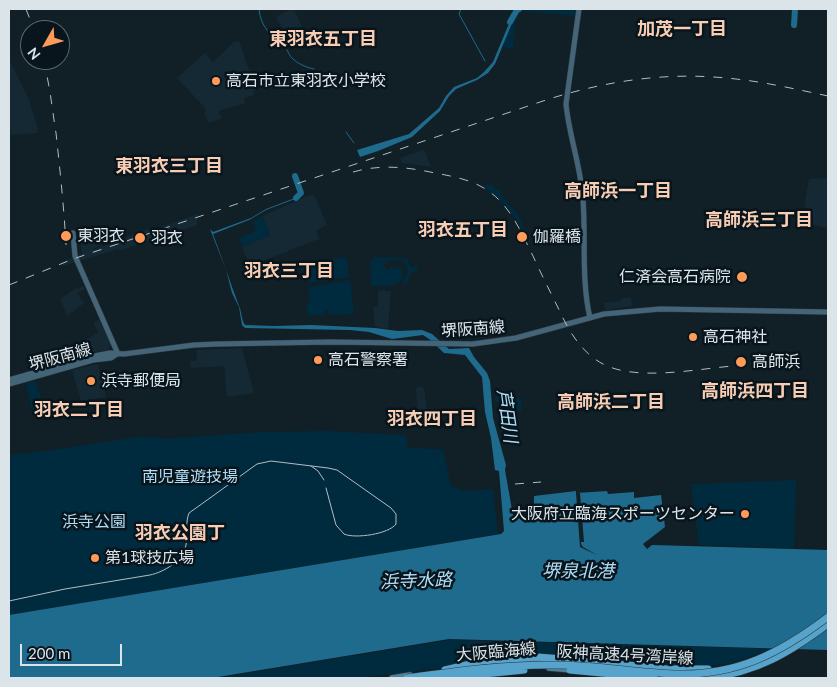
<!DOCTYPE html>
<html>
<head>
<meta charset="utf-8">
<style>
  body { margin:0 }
  #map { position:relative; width:837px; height:687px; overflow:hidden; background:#111f26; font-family:Lato,sans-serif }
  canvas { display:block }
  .frame { position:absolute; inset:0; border:10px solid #dbe4e9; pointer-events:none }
  .north { position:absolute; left:20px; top:20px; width:50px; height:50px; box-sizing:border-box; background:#08151c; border:1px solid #5c686e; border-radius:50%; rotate:232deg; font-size:14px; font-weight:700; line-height:20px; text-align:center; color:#dbe4e9 }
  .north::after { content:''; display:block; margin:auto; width:18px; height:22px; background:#fe9b59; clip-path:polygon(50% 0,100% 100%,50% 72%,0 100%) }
  .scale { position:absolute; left:20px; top:644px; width:102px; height:22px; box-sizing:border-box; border:2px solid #dbe4e9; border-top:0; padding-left:6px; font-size:15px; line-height:18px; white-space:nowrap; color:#dbe4e9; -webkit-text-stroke:4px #08151c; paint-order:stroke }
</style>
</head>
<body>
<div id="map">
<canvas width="837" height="687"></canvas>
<div class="frame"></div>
<div class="north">N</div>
<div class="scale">200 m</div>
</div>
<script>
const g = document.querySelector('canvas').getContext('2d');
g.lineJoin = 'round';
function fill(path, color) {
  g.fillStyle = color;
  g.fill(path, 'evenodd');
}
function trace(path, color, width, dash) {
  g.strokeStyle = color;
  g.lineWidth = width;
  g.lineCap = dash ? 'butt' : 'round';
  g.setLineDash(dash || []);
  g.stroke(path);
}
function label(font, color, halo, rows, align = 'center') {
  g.font = font + ' Lato,"Noto Sans JP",sans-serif';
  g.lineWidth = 5;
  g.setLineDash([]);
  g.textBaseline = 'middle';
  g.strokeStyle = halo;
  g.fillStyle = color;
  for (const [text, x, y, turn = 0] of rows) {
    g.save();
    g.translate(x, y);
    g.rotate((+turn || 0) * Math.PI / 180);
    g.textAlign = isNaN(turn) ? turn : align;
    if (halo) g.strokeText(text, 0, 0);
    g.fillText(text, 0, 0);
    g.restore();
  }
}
fill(new Path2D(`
  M 291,9 L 294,9 L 303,29 L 286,37 L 281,30 L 283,29 L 276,17 Z
  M 239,41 L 256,90 L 253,92 L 254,95 L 244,98 L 245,103 L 218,111 L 222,118 L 209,123 L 204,112 L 206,111 L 204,107 L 177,78 L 205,53 L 213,62 L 234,42 Z
  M 11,63 L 28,97 L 38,129 L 37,133 L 9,135 L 9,64 Z
  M 424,149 L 431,167 L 402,163 L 400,158 Z
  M 828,178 L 828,228 L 808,224 L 806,222 L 805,200 L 809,179 Z
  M 312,195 L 315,196 L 327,225 L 316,230 L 319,239 L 250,266 L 242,247 L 270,235 L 262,216 L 305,197 Z
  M 198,214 L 197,225 L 158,239 L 157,238 L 119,251 L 119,249 L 63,266 L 62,262 L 82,254 L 80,236 L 82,234 L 113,230 L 117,239 L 92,249 L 93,250 L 154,227 L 155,229 Z
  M 83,286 L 85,289 L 77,293 L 84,303 L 67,316 L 60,299 L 76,288 L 78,289 Z
  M 378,290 L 391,291 L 388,329 L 376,327 L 375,325 L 373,307 L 378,306 Z
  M 631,297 L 632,306 L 605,310 L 604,303 L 621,301 L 621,298 Z
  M 99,320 L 111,345 L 108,350 L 89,353 L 83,342 L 98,332 L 93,323 Z
  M 242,348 L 254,393 L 227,397 L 224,366 L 191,368 L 190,361 L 196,361 L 197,359 L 196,350 Z
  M 98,364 L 106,397 L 81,401 L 72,370 Z
  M 418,386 L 424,388 L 427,414 L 430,414 L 431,429 L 421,430 L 419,408 L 417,408 L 418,402 L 417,402 L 416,397 L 417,397 L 416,390 Z`), '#152934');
fill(new Path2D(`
  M 513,9 L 577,9 L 574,16 L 512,10 Z
  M 516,16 L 513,49 L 504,47 L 504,41 Z
  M 488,184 L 492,185 L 496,190 L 500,190 L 502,196 L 519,216 L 528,239 L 527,239 C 515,215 505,202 483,186 Z
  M 262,216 L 270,235 L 242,247 L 239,238 L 256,231 L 253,222 Z
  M 345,257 L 347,258 L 349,277 L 309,283 L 309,281 L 307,281 L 304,270 L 301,270 L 300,266 Z
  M 373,257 L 407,258 L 411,268 L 417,266 L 418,271 L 412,272 L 407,283 L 403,285 L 402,283 L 408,272 L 404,261 L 388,260 L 388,261 L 392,262 L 387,262 L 383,265 L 388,270 L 394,266 L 403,270 L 402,279 L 395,285 L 371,286 L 370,261 L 374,261 Z
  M 350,280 L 354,312 L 351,314 L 329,315 L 328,310 L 324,311 L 324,315 L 308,316 L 306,303 L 310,302 L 308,291 L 310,290 L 310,287 Z
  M 36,381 L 41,398 L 34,399 L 37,410 L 32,411 L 26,383 Z
  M 509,395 L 510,400 L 521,398 L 522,411 L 502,413 L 502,402 L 495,402 L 495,397 Z
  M 329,431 L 406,435 L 408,448 L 443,449 L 451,486 L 466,491 L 493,489 L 498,534 L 9,615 L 9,455 L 45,451 L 144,436 L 144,437 L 160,437 L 161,439 L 262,432 Z
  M 796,480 L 794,548 L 699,545 L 691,484 Z
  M 450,640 L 772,649 L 732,663 L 702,667 L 680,668 L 556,656 L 545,653 L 494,655 L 442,668 L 360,678 L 217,678 Z`), '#002b3e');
fill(new Path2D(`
  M 513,14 L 515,16 L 495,64 L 488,73 L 477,80 L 456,89 L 449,96 L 440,111 L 412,137 L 378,151 L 360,157 L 357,150 L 409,134 L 439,108 L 446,96 L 454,87 L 477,78 L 484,72 L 493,62 Z
  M 301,193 L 300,196 L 295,199 L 266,210 L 249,220 L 213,234 C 222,258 230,282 239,306 C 242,312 241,319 245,325 L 274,326 L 311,325 L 375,328 L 398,331 L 422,330 L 432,334 L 449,349 L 469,348 L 474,357 L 487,373 L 490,381 L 493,418 L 506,465 L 505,470 L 514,521 L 521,516 L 534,515 L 534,496 L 576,491 L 576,493 L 607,491 L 608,494 L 634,492 L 634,498 L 661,495 L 665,527 L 643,544 L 647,549 L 652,545 L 828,550 L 828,650 L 449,639 L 212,678 L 9,678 L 9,615 L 501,534 L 504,531 L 499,471 L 495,470 L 491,438 L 485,412 L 482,377 L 465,355 L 444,353 L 429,339 L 423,335 L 392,339 L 369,332 L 350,330 L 245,328 L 242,325 L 239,307 L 232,293 L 226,270 L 210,229 L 213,232 L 251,218 L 266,209 L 295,198 Z`), '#1e6b8e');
fill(new Path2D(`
  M 576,493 L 580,493 L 584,542 L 581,542 L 581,544 L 583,547 L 597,555 L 580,547 Z`), '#111f26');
trace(new Path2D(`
  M 259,9 C 261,29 271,34 284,46 C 288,50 289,56 293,59 C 298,64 308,68 314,69
  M 461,9 L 459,14 L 485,61
  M 346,132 L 354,143`), '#1e6b8e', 1);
trace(new Path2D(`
  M 510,22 L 517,10 L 519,9
  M 794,25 L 795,9
  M 295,176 L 301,193 L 296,198`), '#1e6b8e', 6);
const secondary = new Path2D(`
  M 579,9 L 566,104 C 569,136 581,167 583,199 C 586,238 581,279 590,318
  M 73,233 L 75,256 L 118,354
  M 9,380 L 89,357 L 110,353 L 124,354 L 194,345 L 218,344 L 330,342 L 473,344 L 516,338 L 604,314 L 660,309 L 828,312
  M 9,384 L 93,360 L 111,358 L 117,354`);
const primary = new Path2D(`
  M 501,664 L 554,661
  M 549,668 L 573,670
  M 680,676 L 691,678
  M 392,678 L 410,675`);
const motorway = new Path2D(`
  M 445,670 L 483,661 L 537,657 L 589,661 L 665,669 L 708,669
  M 708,678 C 757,672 789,653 828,624`);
trace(secondary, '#31383f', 6);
trace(primary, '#31383f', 7);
trace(motorway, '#31383f', 8);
trace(secondary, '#446577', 5);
trace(primary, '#4c809b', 5.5);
trace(motorway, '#56a3cb', 7);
trace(new Path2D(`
  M 311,466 L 318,471 L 324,480
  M 210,498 L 257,464 L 271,461 L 328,468 L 337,470 L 391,508 L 396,514 L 396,524 C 389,534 355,539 344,534 L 336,525 L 326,488
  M 9,601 L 65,589 L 150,575 C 164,572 183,561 186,545 C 188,535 185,523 189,513 L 210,498`), '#b3bdc2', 1);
trace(new Path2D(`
  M 26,9 L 34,30
  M 43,60 C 50,84 52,109 56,133 C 60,170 64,208 66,245
  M 353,172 C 381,164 407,167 435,173 C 451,176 468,179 482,187 C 509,202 520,230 533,256 C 542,276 552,295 561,314 C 571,335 584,355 605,365 C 639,381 696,369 733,366
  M 9,285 L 73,259 L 549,99 C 607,81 665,72 726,78 C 761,81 795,89 828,96
  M 515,484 L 541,482`), '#b3bdc2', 1, [9, 9]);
const motorwayBridge = new Path2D(`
  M 570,670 L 654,678
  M 407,678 C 457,671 507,664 558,665 C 597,665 636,673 675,674 C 737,676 780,653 828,617
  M 444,678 L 524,670`);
trace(motorwayBridge, '#31383f', 8, []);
trace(motorwayBridge, '#56a3cb', 7);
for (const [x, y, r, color] of [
  [216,81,5,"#fe9b59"],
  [66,236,6,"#fe9b59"],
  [522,237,6,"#fe9b59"],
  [140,238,6,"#fe9b59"],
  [742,277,6,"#fe9b59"],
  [693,337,5,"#fe9b59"],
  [318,360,5,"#fe9b59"],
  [741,362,6,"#fe9b59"],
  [91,381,5,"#fe9b59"],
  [745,514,5,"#fe9b59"],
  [95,558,5,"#fe9b59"]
]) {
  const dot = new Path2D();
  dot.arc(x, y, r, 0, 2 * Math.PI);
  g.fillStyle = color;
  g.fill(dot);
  trace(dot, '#08151c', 2);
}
label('16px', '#dbe4e9', '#08151c', [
  ["高石市立東羽衣小学校",226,81],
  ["東羽衣",77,236],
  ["伽羅橋",533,237],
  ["羽衣",151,238],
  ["仁済会高石病院",731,277,"right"],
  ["高石神社",703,337],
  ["高石警察署",328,360],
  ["高師浜",752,362],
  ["浜寺郵便局",101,381],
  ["大阪府立臨海スポーツセンター",735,514,"right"],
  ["第1球技広場",105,558]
], 'left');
label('16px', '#dbe4e9', '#08151c', [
  ["堺阪南線",473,329,-4],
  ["堺阪南線",60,357,-15],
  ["大阪臨海線",496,652,-5],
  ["阪神高速4号湾岸線",625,655,3]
]);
label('16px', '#b1ddf6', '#08151c', [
  ["南児童遊技場",190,477],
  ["浜寺公園",94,522]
]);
label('bold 18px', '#f8cdb3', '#08151c', [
  ["加茂一丁目",682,29],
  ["東羽衣五丁目",323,39],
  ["東羽衣三丁目",169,166],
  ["高師浜一丁目",618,191],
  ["高師浜三丁目",759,220],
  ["羽衣五丁目",463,230],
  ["羽衣三丁目",289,271],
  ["高師浜四丁目",755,391],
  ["高師浜二丁目",611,402],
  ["羽衣二丁目",79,410],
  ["羽衣四丁目",432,419],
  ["羽衣公園丁",180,533]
]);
label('italic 18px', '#b1ddf6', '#08151c', [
  ["芦田川",507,416,82],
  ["堺泉北港",578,571],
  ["浜寺水路",416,581,-2]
]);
</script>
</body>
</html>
